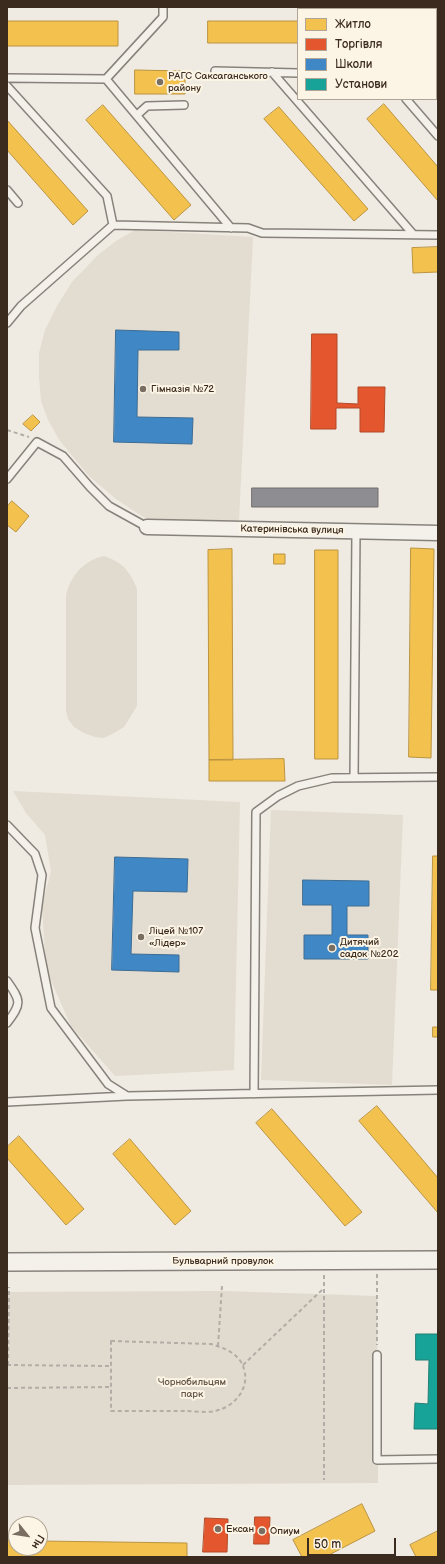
<!DOCTYPE html>
<html>
<head>
<meta charset="utf-8">
<style>
  body { margin:0 }
  #map { position:relative; width:445px; height:1564px; overflow:hidden; background:#efebe2; font-family:"Balsamiq Sans",sans-serif }
  canvas { display:block }
  .frame { position:absolute; inset:0; border:8px solid #3b2a1e; pointer-events:none }
  .legend { position:absolute; left:297px; top:8px; width:140px; height:92px; box-sizing:border-box; background:#fcf5e5; border:1px solid #afa495; margin:0; padding:5px 7px; list-style:none; font-size:12px; color:#3b2a1e }
  .legend li { display:flex; align-items:center; gap:8px; height:20px }
  .legend b { width:20px; border:1px solid #afa495 }
  .north { position:absolute; left:8px; top:1516px; width:40px; height:40px; box-sizing:border-box; background:#fcf5e5; border:1px solid #afa495; border-radius:50%; rotate:120deg; font-size:11px; font-weight:700; line-height:16px; text-align:center; color:#3b2a1e }
  .north::after { content:''; display:block; margin:auto; width:14px; height:18px; background:#7a6e63; clip-path:polygon(50% 0,100% 100%,50% 72%,0 100%) }
  .scale { position:absolute; left:307px; top:1538px; width:89px; height:18px; box-sizing:border-box; border:2px solid #3b2a1e; border-top:0; padding-left:5px; font-size:12px; line-height:14px; white-space:nowrap; color:#3b2a1e; -webkit-text-stroke:3px #fcf5e5; paint-order:stroke }
</style>
</head>
<body>
<div id="map">
<canvas width="445" height="1564"></canvas>
<div class="frame"></div>
<ul class="legend">
<li><b style="height:11px;background:#f2c14e"></b>Житло</li>
<li><b style="height:11px;background:#e4572e"></b>Торгівля</li>
<li><b style="height:11px;background:#3f88c5"></b>Школи</li>
<li><b style="height:11px;background:#17a398"></b>Установи</li>
</ul>
<div class="north">Пн</div>
<div class="scale">50 m</div>
</div>
<script>
const g = document.querySelector('canvas').getContext('2d');
g.lineJoin = 'round';
function fill(path, color) {
  g.fillStyle = color;
  g.fill(path, 'evenodd');
}
function trace(path, color, width, dash) {
  g.strokeStyle = color;
  g.lineWidth = width;
  g.lineCap = dash ? 'butt' : 'round';
  g.setLineDash(dash || []);
  g.stroke(path);
}
function label(font, color, halo, rows, align = 'center') {
  g.font = font + ' "Balsamiq Sans",sans-serif';
  g.lineWidth = 4;
  g.setLineDash([]);
  g.textBaseline = 'middle';
  g.strokeStyle = halo;
  g.fillStyle = color;
  for (const [text, x, y, turn = 0] of rows) {
    g.save();
    g.translate(x, y);
    g.rotate((+turn || 0) * Math.PI / 180);
    g.textAlign = isNaN(turn) ? turn : align;
    if (halo) g.strokeText(text, 0, 0);
    g.fillText(text, 0, 0);
    g.restore();
  }
}
fill(new Path2D(`
  M 135,230 L 253,237 L 239,521 L 154,524 L 116,499 L 89,476 L 60,441 L 48,420 L 41,401 L 39,377 L 39,353 L 45,330 L 57,306 L 72,282 L 98,255 L 116,241 Z
  M 13,791 L 240,802 L 234,1070 L 115,1076 L 71,1026 L 46,969 L 42,906 L 51,871 L 45,835 L 26,813 Z
  M 271,810 L 403,815 L 392,1085 L 261,1080 Z`), '#e3dcd0');
fill(new Path2D(`
  M 104,556 C 122,562 130,571 137,589 L 137,706 L 124,727 L 114,733 L 104,738 L 95,737 L 84,733 L 74,727 L 68,719 L 66,711 L 66,596 C 70,576 84,560 104,556 Z
  M 223,1291 L 377,1296 L 378,1483 L 7,1485 L 7,1292 Z`), '#e1dace');
const homes = new Path2D(`
  M 7,21 L 118,21 L 118,46 L 7,46 Z
  M 208,21 L 298,21 L 298,43 L 208,43 Z
  M 436,25 L 438,25 L 438,48 L 436,48 Z
  M 135,70 L 185,71 L 185,94 L 135,94 Z
  M 384,104 L 438,167 L 438,201 L 367,119 Z
  M 103,105 L 191,205 L 174,220 L 86,120 Z
  M 279,107 L 368,209 L 354,221 L 264,119 Z
  M 7,120 L 88,211 L 73,225 L 7,150 Z
  M 438,247 L 438,272 L 413,273 L 412,248 Z
  M 33,415 L 40,422 L 31,431 L 23,424 Z
  M 12,501 L 29,516 L 16,532 L 7,525 L 7,507 Z
  M 411,548 L 434,549 L 431,758 L 409,757 Z
  M 232,549 L 233,760 L 209,760 L 208,550 Z
  M 315,550 L 338,550 L 338,759 L 315,759 Z
  M 274,554 L 285,554 L 285,564 L 274,564 Z
  M 284,759 L 285,781 L 209,781 L 209,760 Z
  M 433,856 L 438,856 L 438,990 L 431,990 Z
  M 433,1027 L 438,1027 L 438,1037 L 433,1037 Z
  M 377,1106 L 438,1178 L 438,1213 L 359,1121 Z
  M 272,1109 L 362,1212 L 345,1226 L 256,1123 Z
  M 19,1136 L 84,1209 L 66,1225 L 7,1158 L 7,1147 Z
  M 130,1139 L 191,1211 L 175,1225 L 113,1154 Z
  M 362,1504 L 375,1531 L 325,1557 L 302,1557 L 293,1540 Z
  M 438,1531 L 438,1557 L 416,1557 L 410,1545 Z
  M 7,1540 L 16,1540 L 16,1548 L 40,1548 L 40,1541 L 187,1543 L 187,1557 L 7,1557 Z`);
fill(homes, '#f2c14e');
trace(homes, '#bb9440', 1);
const shops = new Path2D(`
  M 312,334 L 337,334 L 337,403 L 358,404 L 358,387 L 385,387 L 384,432 L 360,432 L 360,408 L 336,408 L 336,429 L 311,429 Z
  M 255,1517 L 270,1517 L 269,1544 L 254,1544 Z
  M 205,1518 L 228,1519 L 227,1552 L 203,1552 Z`);
fill(shops, '#e4572e');
trace(shops, '#b14a29', 1);
const schools = new Path2D(`
  M 116,330 L 179,332 L 179,350 L 138,350 L 137,417 L 193,418 L 192,444 L 114,442 Z
  M 115,857 L 188,859 L 187,892 L 133,891 L 131,954 L 179,955 L 179,972 L 112,970 Z
  M 303,880 L 369,881 L 369,906 L 347,906 L 347,935 L 368,935 L 368,959 L 304,959 L 304,935 L 332,935 L 332,905 L 303,905 Z`);
fill(schools, '#3f88c5');
trace(schools, '#3e6c93', 1);
const public = new Path2D(`
  M 416,1334 L 438,1334 L 438,1429 L 414,1429 L 415,1403 L 428,1404 L 429,1360 L 416,1360 Z`);
fill(public, '#17a398');
trace(public, '#227f73', 1);
const industry = new Path2D(`
  M 252,488 L 378,488 L 378,507 L 252,507 Z`);
fill(industry, '#8d8d92');
trace(industry, '#746f6f', 1);
const service = new Path2D(`
  M 351,9 L 351,7
  M 215,71 L 298,73
  M 272,72 L 413,234
  M 436,77 L 438,77
  M 7,78 L 106,79 L 163,17 L 163,7
  M 106,79 L 231,228
  M 7,86 L 107,196 L 113,225
  M 406,99 L 438,136
  M 137,115 L 147,106 L 184,105
  M 7,190 L 18,203
  M 7,323 L 21,306 L 113,225 L 248,228 L 262,233 L 438,235
  M 7,479 L 37,442 L 63,456 L 90,487 L 109,506 L 147,527
  M 354,778 L 356,532
  M 7,825 L 35,854 L 42,875 L 35,928 L 51,1008 L 108,1084 L 127,1096 L 438,1090
  M 7,981 C 21,1001 22,1003 7,1023
  M 254,1094 L 256,812 L 278,796 L 298,786 L 332,778 L 438,777
  M 7,1102 L 127,1096
  M 377,1355 L 377,1460 L 438,1459`);
const minor = new Path2D(`
  M 147,527 L 438,533`);
const tertiary = new Path2D(`
  M 7,1262 L 438,1260`);
trace(service, '#87827b', 10);
trace(minor, '#87827b', 17);
trace(tertiary, '#87827b', 20);
trace(new Path2D(`
  M 7,430 L 29,437
  M 377,1274 L 377,1345
  M 324,1275 L 324,1480
  M 111,1341 L 211,1344 C 225,1348 240,1354 244,1369 C 250,1389 234,1407 215,1411 C 206,1413 194,1411 185,1411 C 160,1411 136,1411 111,1411 Z
  M 218,1346 L 222,1286
  M 7,1365 L 111,1366
  M 8,1365 L 9,1287
  M 243,1365 L 324,1288
  M 7,1388 L 111,1387`), '#b2aea7', 2, [4, 3]);
trace(service, '#f4f1ea', 7);
trace(minor, '#f4f1ea', 14);
trace(tertiary, '#f4f1ea', 17);
for (const [x, y, r, color] of [
  [160,82,4,"#7a6e63"],
  [143,389,4,"#7a6e63"],
  [141,937,4,"#7a6e63"],
  [332,948,4,"#7a6e63"],
  [218,1529,4,"#7a6e63"],
  [262,1531,4,"#7a6e63"]
]) {
  const dot = new Path2D();
  dot.arc(x, y, r, 0, 2 * Math.PI);
  g.fillStyle = color;
  g.fill(dot);
  trace(dot, '#fcf5e5', 1.5);
}
label('10px', '#3b2a1e', '#fcf5e5', [
  ["РАГС Саксаганського",168,76],
  ["району",168,88],
  ["Гімназія №72",151,389],
  ["Ліцей №107",149,931],
  ["«Лідер»",149,943],
  ["Дитячий",340,942],
  ["садок №202",340,954],
  ["Ексан",226,1529],
  ["Опиум",270,1531]
], 'left');
label('10px', '#3b2a1e', '#fcf5e5', [
  ["Катеринівська вулиця",292,530,1],
  ["Бульварний провулок",223,1261]
]);
label('10px', '#625346', '#fcf5e5', [
  ["Чорнобильцям",192,1382],
  ["парк",192,1394]
]);
</script>
</body>
</html>
